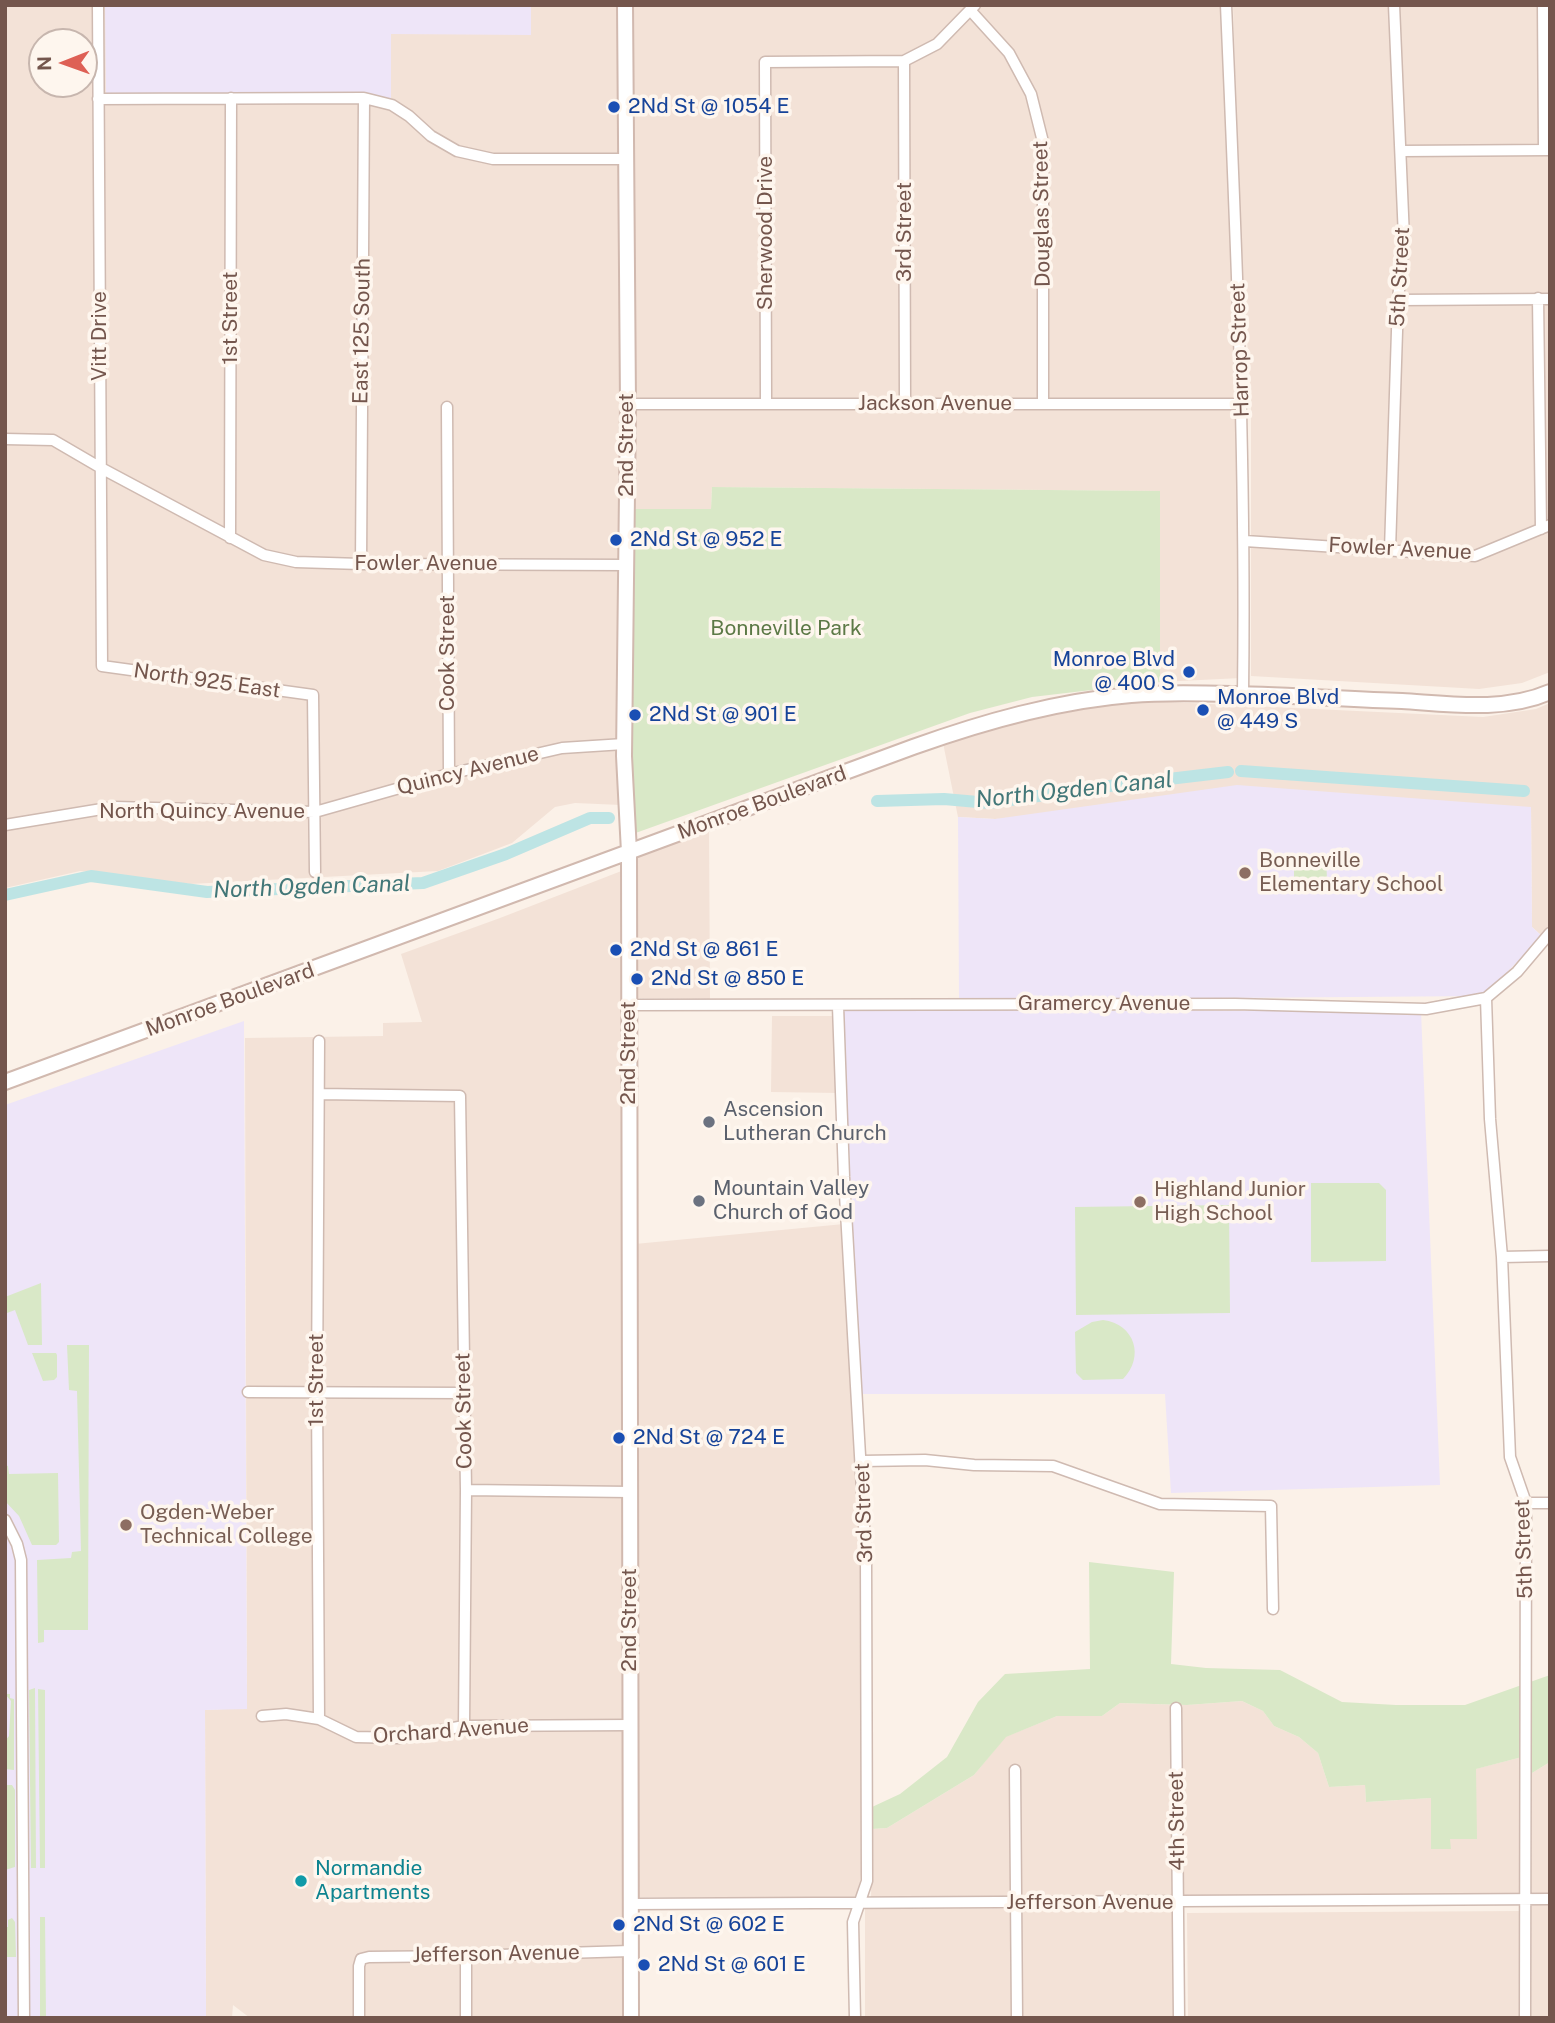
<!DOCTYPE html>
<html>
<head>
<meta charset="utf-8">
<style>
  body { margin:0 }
  #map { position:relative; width:1555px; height:2023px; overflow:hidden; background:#fbf1e8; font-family:"Public Sans",sans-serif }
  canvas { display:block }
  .frame { position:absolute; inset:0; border:7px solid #74564d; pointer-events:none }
  .north { position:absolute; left:28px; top:28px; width:70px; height:70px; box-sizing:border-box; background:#fef6ee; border:2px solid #c7b6ae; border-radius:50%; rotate:269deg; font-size:19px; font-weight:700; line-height:28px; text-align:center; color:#74564d }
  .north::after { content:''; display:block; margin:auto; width:24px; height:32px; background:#de6055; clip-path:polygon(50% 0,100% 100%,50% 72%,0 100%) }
</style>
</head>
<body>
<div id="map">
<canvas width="1555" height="2023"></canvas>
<div class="frame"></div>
<div class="north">N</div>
</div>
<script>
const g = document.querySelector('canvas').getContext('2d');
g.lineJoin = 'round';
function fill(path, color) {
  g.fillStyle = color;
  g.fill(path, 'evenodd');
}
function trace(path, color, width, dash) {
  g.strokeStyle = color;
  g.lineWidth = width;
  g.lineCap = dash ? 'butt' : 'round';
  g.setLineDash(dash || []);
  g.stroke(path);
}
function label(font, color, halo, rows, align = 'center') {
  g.font = font + ' "Public Sans",sans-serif';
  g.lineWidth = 7;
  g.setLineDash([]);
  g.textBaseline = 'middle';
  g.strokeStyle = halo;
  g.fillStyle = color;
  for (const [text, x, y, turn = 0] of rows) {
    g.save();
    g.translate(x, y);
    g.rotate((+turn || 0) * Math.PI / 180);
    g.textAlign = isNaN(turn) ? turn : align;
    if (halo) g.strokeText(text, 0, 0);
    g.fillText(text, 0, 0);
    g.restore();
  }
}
fill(new Path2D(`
  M 5,5 L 619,5 L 621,805 L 575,803 L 555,807 L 512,843 L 438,871 L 190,884 L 80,871 L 5,888 ZM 42,42 L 84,42 L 84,84 L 42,84 Z
  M 633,5 L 1224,5 L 1240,401 L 1241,678 L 1160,682 L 1160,491 L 712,487 L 711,509 L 632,509 Z
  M 1233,5 L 1550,5 L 1550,672 L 1522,683 L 1479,689 L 1251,676 L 1251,398 L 1240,236 Z
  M 1126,700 L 1483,717 L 1536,709 L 1550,703 L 1550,926 L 1542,936 L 1532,927 L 1531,808 L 995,819 L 958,817 L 942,738 L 980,726 Z
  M 709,829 L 710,999 L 635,998 L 634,857 Z
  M 624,870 L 623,2018 L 250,2018 L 233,2005 L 232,2018 L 206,2018 L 205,1710 L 247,1708 L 245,1038 L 383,1036 L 383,1023 L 422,1022 L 401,954 L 500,918 Z
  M 772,1016 L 833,1016 L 838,1093 L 771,1092 Z
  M 844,1224 L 863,1563 L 865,1845 L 858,1897 L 636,1897 L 635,1244 Z
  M 1242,1701 L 1263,1711 L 1274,1726 L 1299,1737 L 1318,1753 L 1329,1787 L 1365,1785 L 1366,1802 L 1431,1798 L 1432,1849 L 1450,1839 L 1475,1769 L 1522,1757 L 1521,1895 L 871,1900 L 872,1829 L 887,1828 L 974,1775 L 1005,1737 L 1057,1716 L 1102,1716 L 1120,1703 L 1187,1705 Z
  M 1550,1762 L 1550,2018 L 1531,2018 L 1532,1773 Z
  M 1174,1908 L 1174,2018 L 865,2018 L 865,1909 Z
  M 1522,1911 L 1522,2018 L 1188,2018 L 1187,1913 Z`), '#f3e2d7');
fill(new Path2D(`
  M 105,5 L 531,5 L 531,35 L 391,34 L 391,99 L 364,92 L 106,94 Z
  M 1237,785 L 1531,807 L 1532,927 L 1542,936 L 1484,996 L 959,1000 L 958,817 L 995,819 Z
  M 842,1010 L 1421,1011 L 1440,1485 L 1171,1493 L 1165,1394 L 861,1394 Z
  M 244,1021 L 247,1709 L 205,1710 L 206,2018 L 5,2018 L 5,1105 Z`), '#eee5f8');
fill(new Path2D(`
  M 712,487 L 1160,491 L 1160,682 L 1032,697 L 970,713 L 630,835 L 632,509 L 711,509 Z
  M 1294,855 L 1326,855 L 1327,880 L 1294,880 Z
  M 1311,1183 L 1379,1183 L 1386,1190 L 1386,1261 L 1311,1262 Z
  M 1229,1205 L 1230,1313 L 1076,1315 L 1075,1207 Z
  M 41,1283 L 42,1345 L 28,1345 L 15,1310 L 7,1313 L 5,1312 L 5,1297 Z
  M 1103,1320 C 1135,1324 1145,1357 1123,1379 L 1083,1380 L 1076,1373 L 1075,1332 L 1092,1322 Z
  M 67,1345 L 89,1345 L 88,1630 L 44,1630 L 44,1642 L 38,1643 L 37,1560 L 71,1558 L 72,1552 L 81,1551 L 77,1391 L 69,1390 Z
  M 32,1353 L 56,1353 L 57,1355 L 57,1377 L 54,1380 L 43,1381 Z
  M 5,1465 L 8,1466 L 9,1474 L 58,1473 L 59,1542 L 56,1545 L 32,1545 L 19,1516 L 5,1501 Z
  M 1089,1562 L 1174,1572 L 1171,1664 L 1206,1668 L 1280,1670 L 1342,1702 L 1396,1705 L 1465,1705 L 1550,1675 L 1550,1762 L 1532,1773 L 1522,1757 L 1476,1769 L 1477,1839 L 1450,1839 L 1451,1849 L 1431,1849 L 1431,1798 L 1366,1802 L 1365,1785 L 1329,1787 L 1318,1753 L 1299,1737 L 1274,1726 L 1263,1711 L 1242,1701 L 1187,1705 L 1120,1703 L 1102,1716 L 1057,1716 L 1006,1737 L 974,1775 L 887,1828 L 872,1829 L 872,1807 L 900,1794 L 947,1757 L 978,1702 L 1005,1674 L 1090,1669 Z
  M 35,1688 L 36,1868 L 31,1868 L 29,1690 Z
  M 38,1689 L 45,1690 L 45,1868 L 40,1868 Z
  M 5,1694 L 10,1694 L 10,1698 L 14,1699 L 14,1770 L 5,1769 L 5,1741 L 9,1736 L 11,1701 Z
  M 5,1785 L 12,1785 L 15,1790 L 15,1867 L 5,1870 Z
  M 40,1917 L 45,1917 L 46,2018 L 40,2018 Z
  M 12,1918 L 15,1922 L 16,1957 L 5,1957 L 5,1927 L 8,1927 L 8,1920 Z`), '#d9e8c7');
trace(new Path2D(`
  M 1241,771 L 1524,791
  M 877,801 L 944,799 L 989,803 L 1101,787 L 1228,772
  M 5,895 L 91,876 L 207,892 L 423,883 L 506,854 L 590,818 L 609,818`), '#bde4e4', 12);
const minor = new Path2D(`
  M 98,5 L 102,666 L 313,695 L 315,872
  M 1226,5 C 1236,235 1246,464 1243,694
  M 1543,5 L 1544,150
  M 970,10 L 1009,53 L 1031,94 L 1043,142 L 1043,404
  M 904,61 L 905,404
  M 98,99 L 364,98 L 392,105 L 409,116 L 431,136 L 457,151 L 493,159 L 626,159
  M 1402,151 L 1550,150
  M 1538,298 L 1541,529
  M 1398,300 L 1550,299
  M 766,403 L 765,62 L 904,61 L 937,44 L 975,5
  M 628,404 L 1242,404
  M 447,407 L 449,774
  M 5,439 L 53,440 L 101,468 L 264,555 L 296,562 L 361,564 L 627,565
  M 230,538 L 231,98
  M 1245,541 L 1475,556 L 1550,525
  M 1390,550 L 1398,300 L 1404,238 L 1394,5
  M 361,564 L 364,98
  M 5,825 L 114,807 L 315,812 L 449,774 L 562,748 L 624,744
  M 1486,998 L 1490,1119 L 1502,1257 L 1510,1457 L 1526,1503 L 1525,2018
  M 629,1005 L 1235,1004 L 1426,1009 L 1486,998 L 1517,972 L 1550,933
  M 838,1006 L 844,1177 L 866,1560 L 867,1881 L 853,1922 L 855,2018
  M 319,1094 L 460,1096 L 466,1490 L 464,1726
  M 1502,1257 L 1550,1256
  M 248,1392 L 463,1393
  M 862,1461 L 925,1460 L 974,1465 L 1053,1466 L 1160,1504 L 1271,1506 L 1273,1609
  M 466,1490 L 630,1492
  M 1526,1503 L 1550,1503
  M 5,1520 L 17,1544 L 21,1560 L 24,2018
  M 1176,1708 L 1179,2018
  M 262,1716 L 286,1714 L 319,1719 L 356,1737 L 400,1738 L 464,1726 L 630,1725
  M 319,1719 L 317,1391 L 319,1041
  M 1015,1770 L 1017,2018
  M 630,1904 L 1550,1899
  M 359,2018 L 359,1966 L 361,1959 L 369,1957 L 466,1956 L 630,1951
  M 466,2018 L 466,1956`);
const secondary = new Path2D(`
  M 625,5 L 628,404 L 624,756 L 629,852 L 631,2018
  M 5,1082 L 913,747 C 983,722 1056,701 1131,695 C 1164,692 1198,693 1232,694 C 1288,695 1345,699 1402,701 C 1450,704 1504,712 1550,692`);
trace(minor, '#cfbab1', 13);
trace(secondary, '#d1b9af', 18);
trace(minor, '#fff', 10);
trace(secondary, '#fff', 14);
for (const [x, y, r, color] of [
  [614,107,7,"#1a4fb4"],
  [616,540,7,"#1a4fb4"],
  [1189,672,7,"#1a4fb4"],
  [1203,710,7,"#1a4fb4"],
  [635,715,7,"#1a4fb4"],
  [1245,873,7,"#8d6e63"],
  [616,950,7,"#1a4fb4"],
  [637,979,7,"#1a4fb4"],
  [709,1122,7,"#6b7280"],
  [699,1201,7,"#6b7280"],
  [1140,1202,7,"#8d6e63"],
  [619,1438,7,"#1a4fb4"],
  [126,1525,7,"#8d6e63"],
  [301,1881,7,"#0f9aa8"],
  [619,1925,7,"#1a4fb4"],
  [644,1965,7,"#1a4fb4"]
]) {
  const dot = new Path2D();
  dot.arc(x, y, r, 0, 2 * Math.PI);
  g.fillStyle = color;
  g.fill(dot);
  trace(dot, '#fef6ee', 2.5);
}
label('21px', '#164399', '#fef6ee', [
  ["2Nd St @ 1054 E",628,107],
  ["2Nd St @ 952 E",630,540],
  ["Monroe Blvd",1175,660,"right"],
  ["@ 400 S",1175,684,"right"],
  ["Monroe Blvd",1217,698],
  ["@ 449 S",1217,722],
  ["2Nd St @ 901 E",649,715],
  ["2Nd St @ 861 E",630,950],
  ["2Nd St @ 850 E",651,979],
  ["2Nd St @ 724 E",633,1438],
  ["2Nd St @ 602 E",633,1925],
  ["2Nd St @ 601 E",658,1965]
], 'left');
label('21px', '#74564d', '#fef6ee', [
  ["Douglas Street",1042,214,-91],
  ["3rd Street",905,232,-90],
  ["Sherwood Drive",766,233,-90],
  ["5th Street",1400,277,-87],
  ["1st Street",231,318,-90],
  ["East 125 South",362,331,-89],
  ["Vitt Drive",100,336,-90],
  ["Harrop Street",1240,350,-92],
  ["Jackson Avenue",935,404],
  ["2nd Street",627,445,-90],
  ["Fowler Avenue",1400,549,3],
  ["Fowler Avenue",426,564],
  ["Cook Street",448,653,-90],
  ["North 925 East",207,681,8],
  ["Quincy Avenue",468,771,-14],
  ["Monroe Boulevard",762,803,-20],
  ["North Quincy Avenue",202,812],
  ["Monroe Boulevard",230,1000,-20],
  ["Gramercy Avenue",1104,1004],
  ["2nd Street",629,1053,-90],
  ["1st Street",317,1380,-90],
  ["Cook Street",464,1411,-91],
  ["3rd Street",864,1513,-92],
  ["5th Street",1524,1549,-92],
  ["2nd Street",630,1620,-90],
  ["Orchard Avenue",451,1731,-4],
  ["4th Street",1177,1821,-91],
  ["Jefferson Avenue",1090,1903],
  ["Jefferson Avenue",496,1954,-1]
]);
label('21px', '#5c7946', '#fef6ee', [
  ["Bonneville Park",786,629]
]);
label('21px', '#785e54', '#fef6ee', [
  ["Bonneville",1259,861],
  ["Elementary School",1259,885],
  ["Highland Junior",1154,1190],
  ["High School",1154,1214],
  ["Ogden-Weber",140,1513],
  ["Technical College",140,1537]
], 'left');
label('21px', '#5b616d', '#fef6ee', [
  ["Ascension",723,1110],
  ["Lutheran Church",723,1134],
  ["Mountain Valley",713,1189],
  ["Church of God",713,1213]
], 'left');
label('21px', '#0d838f', '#fef6ee', [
  ["Normandie",315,1869],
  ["Apartments",315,1893]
], 'left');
label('italic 23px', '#427778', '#fef6ee', [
  ["North Ogden Canal",1074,790,-6],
  ["North Ogden Canal",312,887,-2]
]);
</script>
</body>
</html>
